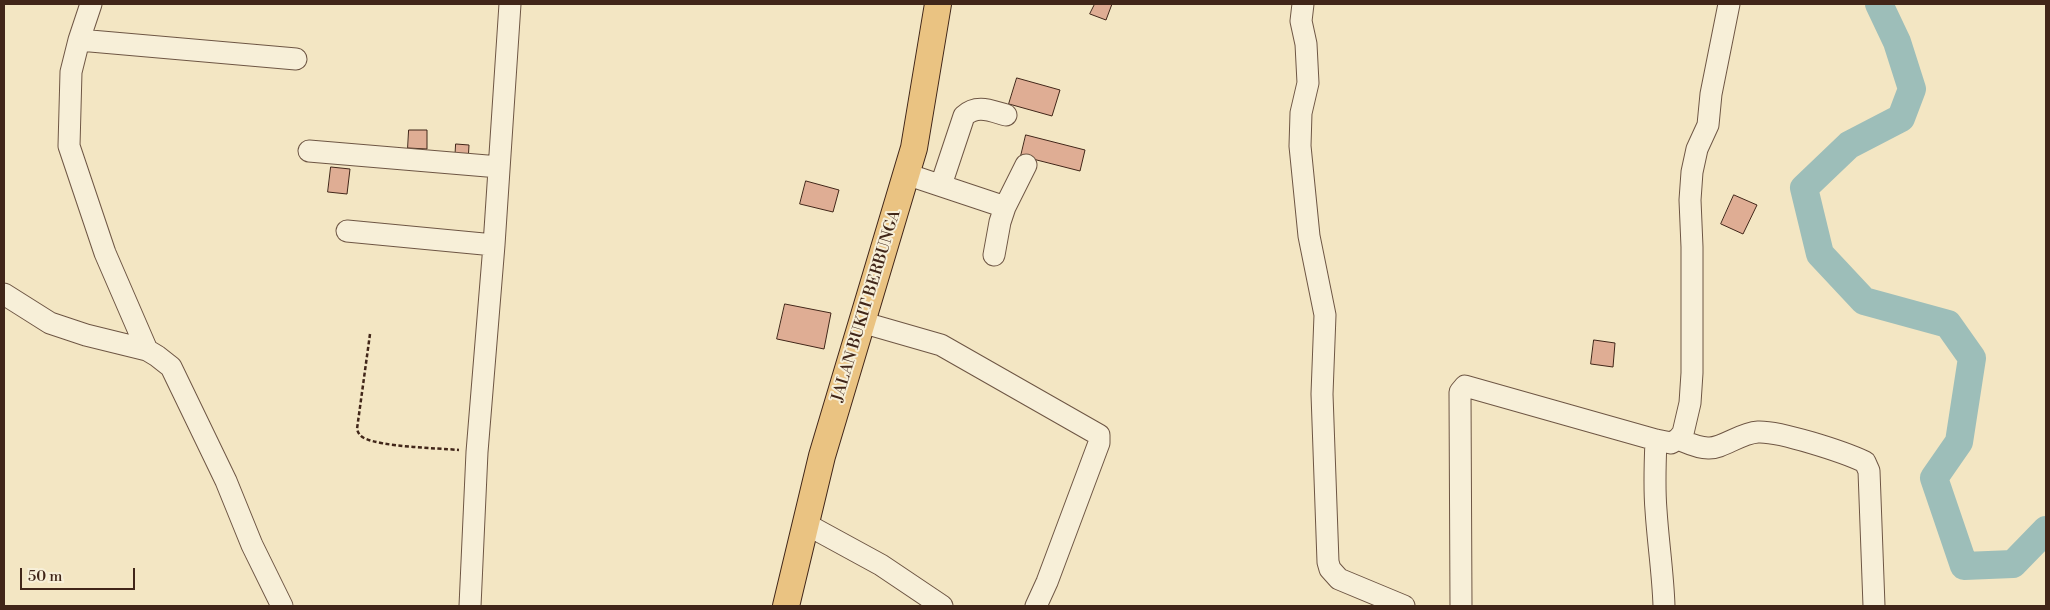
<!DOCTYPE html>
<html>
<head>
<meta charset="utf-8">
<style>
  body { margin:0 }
  #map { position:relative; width:2050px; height:610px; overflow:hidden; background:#f3e6c3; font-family:"Libre Bodoni",serif }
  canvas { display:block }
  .frame { position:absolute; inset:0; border:5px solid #412619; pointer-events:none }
  .scale { position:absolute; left:20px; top:568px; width:115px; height:22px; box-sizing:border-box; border:2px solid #412619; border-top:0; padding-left:6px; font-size:15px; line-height:18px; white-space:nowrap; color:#412619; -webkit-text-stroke:4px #f7efd8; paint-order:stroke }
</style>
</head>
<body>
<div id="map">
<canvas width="2050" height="610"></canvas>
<div class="frame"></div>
<div class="scale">50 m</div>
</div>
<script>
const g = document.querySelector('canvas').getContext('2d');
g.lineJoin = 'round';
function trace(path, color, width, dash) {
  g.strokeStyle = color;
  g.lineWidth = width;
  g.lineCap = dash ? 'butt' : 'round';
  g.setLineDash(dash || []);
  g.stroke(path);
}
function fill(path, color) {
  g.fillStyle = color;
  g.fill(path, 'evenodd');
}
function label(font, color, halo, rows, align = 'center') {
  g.font = font + ' "Libre Bodoni",serif';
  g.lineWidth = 4;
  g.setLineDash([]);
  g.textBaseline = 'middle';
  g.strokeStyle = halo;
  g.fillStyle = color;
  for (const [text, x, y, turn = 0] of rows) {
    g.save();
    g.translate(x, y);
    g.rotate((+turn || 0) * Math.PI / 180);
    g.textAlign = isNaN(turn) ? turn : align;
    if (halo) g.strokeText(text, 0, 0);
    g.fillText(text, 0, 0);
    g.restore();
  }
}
trace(new Path2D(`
  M 1879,4 L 1897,42 L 1912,89 L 1901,118 L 1849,145 L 1804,188 L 1820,254 L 1864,301 L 1948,324 L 1972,358 L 1959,442 L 1934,478 L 1964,566 L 2013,564 L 2046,530`), '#9dbeb9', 28);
const building = new Path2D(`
  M 1095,4 L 1112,4 L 1106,20 L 1090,14 Z
  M 1017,78 L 1060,90 L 1052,116 L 1009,104 Z
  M 409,130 L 427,130 L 427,149 L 408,148 Z
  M 1026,135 L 1085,150 L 1080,171 L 1021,156 Z
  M 456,144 L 469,145 L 468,162 L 455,162 Z
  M 331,167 L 350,169 L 347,194 L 328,192 Z
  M 806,181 L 839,190 L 833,212 L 800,204 Z
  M 1734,195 L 1757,205 L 1743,234 L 1721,224 Z
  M 785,304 L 831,313 L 824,349 L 777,339 Z
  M 1594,340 L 1615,343 L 1613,367 L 1591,364 Z`);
fill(building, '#dfad94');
trace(building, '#412619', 1);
const minor = new Path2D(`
  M 91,4 L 79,40 L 71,72 L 69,146 L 105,253 L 147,350
  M 1303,4 L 1301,21 L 1306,44 L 1308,83 L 1301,113 L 1300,146 L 1309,236 L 1325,315 L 1322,394 L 1328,562 L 1330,569 L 1339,579 L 1404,606
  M 79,40 L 296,59
  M 309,151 L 499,167
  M 906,174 L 1005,207
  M 941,185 L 964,116 C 977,104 991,111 1006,115
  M 347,231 L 494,245
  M 994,255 L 1000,222 L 1005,207 L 1026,165
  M 4,294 L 50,323 L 86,335 L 147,350 L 157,356 L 171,367 L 226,481 L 252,545 L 282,606
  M 861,322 L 941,345 L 1099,435 L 1099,443 L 1047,582 L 1036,606
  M 1678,439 C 1688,443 1697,448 1708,448 C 1722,449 1740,433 1758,432 C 1780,431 1844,452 1865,462 L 1869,471 L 1874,606
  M 1656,440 C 1655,464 1654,487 1656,510 C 1658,542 1663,574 1664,606
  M 804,523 L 881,565 L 942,606
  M 470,606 L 477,452 L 494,245 L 510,4
  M 1461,606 L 1460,392 L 1465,386 L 1656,440 L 1671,443 L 1678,439 L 1683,433 L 1690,403 L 1692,373 L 1692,247 L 1690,200 L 1692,172 L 1697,149 L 1708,125 L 1711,94 L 1729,4`);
const major = new Path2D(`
  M 786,606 L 822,456 L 914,148 L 938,4`);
trace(minor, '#6e5644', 23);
trace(major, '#412619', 28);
trace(new Path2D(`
  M 370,334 L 357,429 C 358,433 360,436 364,438 C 382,447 436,448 459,450`), '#412619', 2.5, [4, 2.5]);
trace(minor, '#f7efd8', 21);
trace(major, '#eac382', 26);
label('16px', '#412619', '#f7efd8', [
  ["JALAN BUKIT BERBUNGA",867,306,-73]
]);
</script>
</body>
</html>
